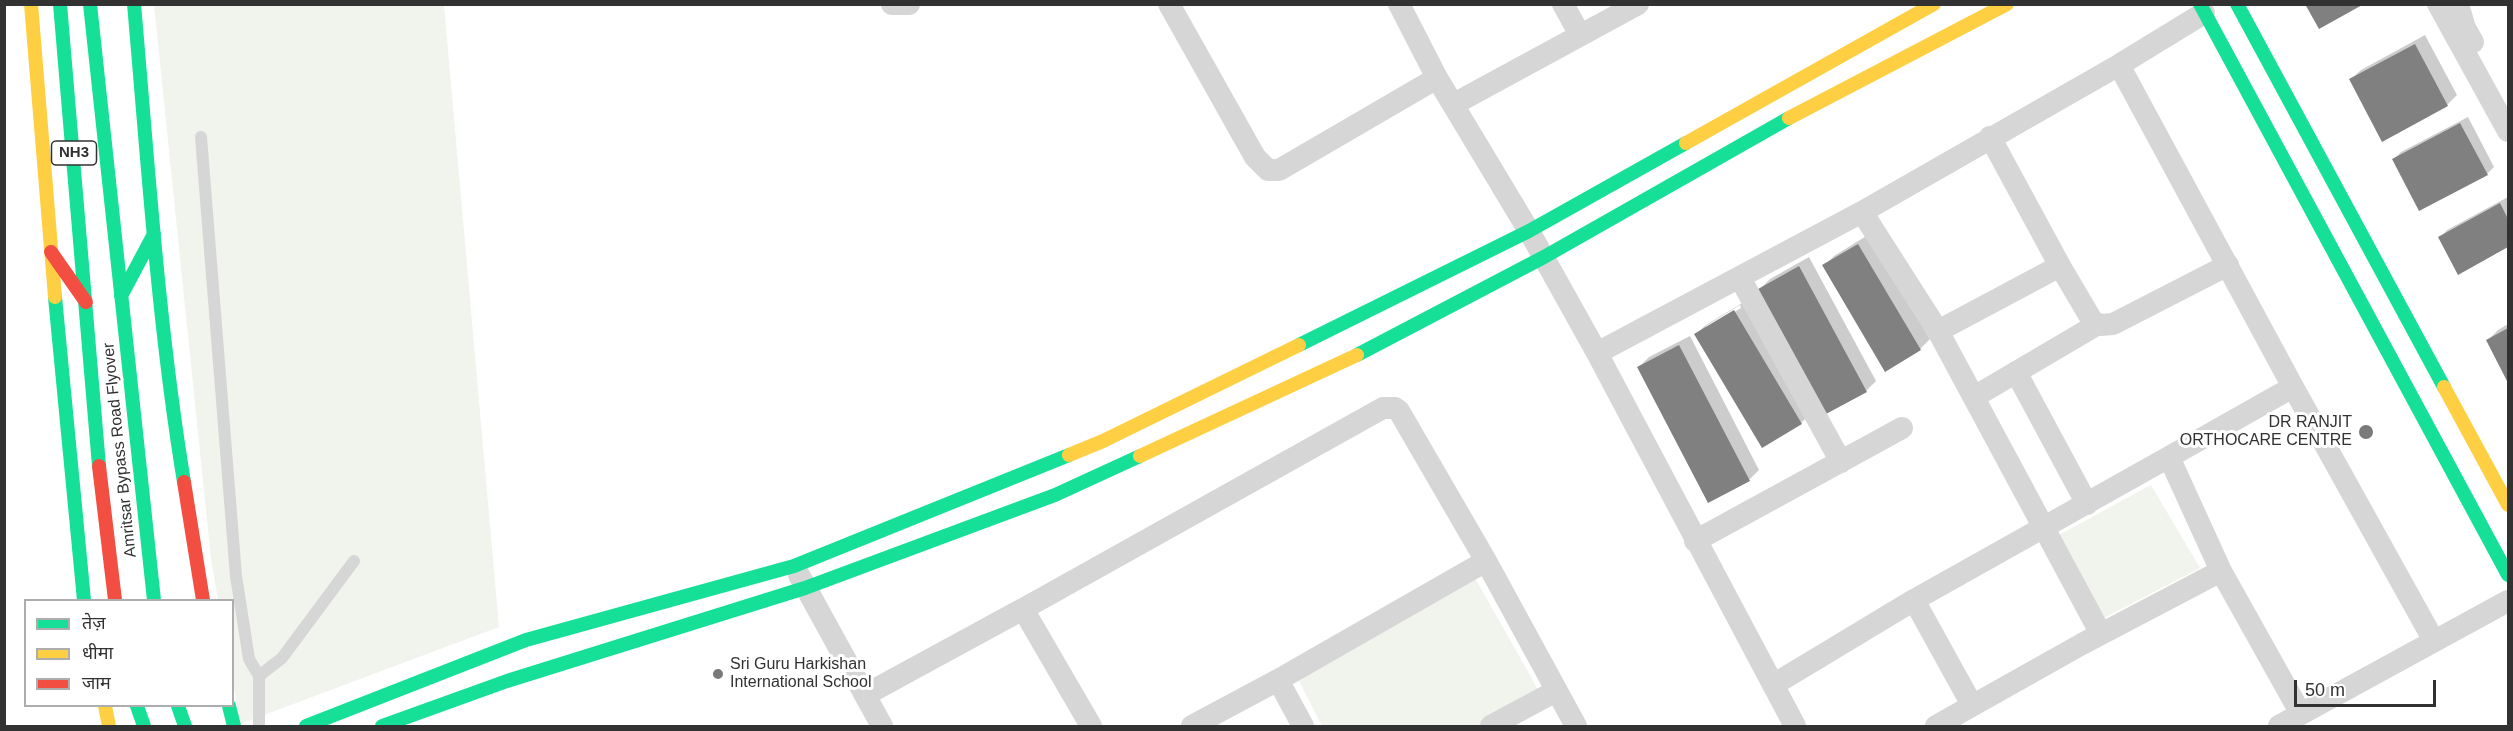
<!DOCTYPE html>
<html>
<head>
<meta charset="utf-8">
<style>
  body { margin:0 }
  #map { position:relative; width:2513px; height:731px; overflow:hidden; background:#fff; font-family:Helvetica,"Noto Sans Devanagari",sans-serif }
  canvas { display:block }
  .frame { position:absolute; inset:0; border:6px solid #323232; pointer-events:none }
  .legend { position:absolute; left:24px; top:599px; width:210px; height:108px; box-sizing:border-box; background:#fff; border:2px solid #adadad; margin:0; padding:8px 10px; list-style:none; font-size:18px; color:#323232 }
  .legend li { display:flex; align-items:center; gap:12px; height:30px }
  .legend b { width:30px; border:2px solid #adadad }
  .scale { position:absolute; left:2294px; top:680px; width:142px; height:27px; box-sizing:border-box; border:3px solid #323232; border-top:0; padding-left:8px; font-size:18px; line-height:21px; white-space:nowrap; color:#323232; -webkit-text-stroke:4px #fff; paint-order:stroke }
</style>
</head>
<body>
<div id="map">
<canvas width="2513" height="731"></canvas>
<div class="frame"></div>
<ul class="legend">
<li><b style="height:8px;background:#16e098"></b>तेज़</li>
<li><b style="height:8px;background:#ffcf43"></b>धीमा</li>
<li><b style="height:8px;background:#f24e42"></b>जाम</li>
</ul>
<div class="scale">50 m</div>
</div>
<script>
const g = document.querySelector('canvas').getContext('2d');
g.lineJoin = 'round';
function fill(path, color) {
  g.fillStyle = color;
  g.fill(path, 'evenodd');
}
function trace(path, color, width, dash) {
  g.strokeStyle = color;
  g.lineWidth = width;
  g.lineCap = dash ? 'butt' : 'round';
  g.setLineDash(dash || []);
  g.stroke(path);
}
function label(font, color, halo, rows, align = 'center') {
  g.font = font + ' Helvetica,sans-serif';
  g.lineWidth = 6;
  g.setLineDash([]);
  g.textBaseline = 'middle';
  g.strokeStyle = halo;
  g.fillStyle = color;
  for (const [text, x, y, turn = 0] of rows) {
    g.save();
    g.translate(x, y);
    g.rotate((+turn || 0) * Math.PI / 180);
    g.textAlign = isNaN(turn) ? turn : align;
    if (halo) g.strokeText(text, 0, 0);
    g.fillText(text, 0, 0);
    g.restore();
  }
}
fill(new Path2D(`
  M 154,5 L 444,5 L 499,627 L 240,724 L 233,681 L 232,600 L 218,600 L 211,559 Z
  M 2151,485 L 2200,568 L 2100,620 L 2059,535 Z
  M 1475,578 L 1540,693 L 1478,726 L 1322,726 L 1296,675 Z`), '#f1f4ed');
fill(new Path2D(`
  M 2425,35 L 2457,95 L 2447,105 L 2351,79 L 2361,70 Z
  M 2468,117 L 2494,167 L 2487,174 L 2394,159 L 2401,152 Z
  M 2508,197 L 2508,246 L 2459,273 L 2440,238 L 2447,230 Z
  M 1868,235 L 1930,339 L 1920,349 L 1886,370 L 1824,266 L 1834,256 Z
  M 1809,257 L 1876,381 L 1866,391 L 1760,289 L 1770,279 Z
  M 1744,302 L 1811,413 L 1801,423 L 1696,334 L 1706,325 ZM 1740,305 L 1741,308 L 1706,329 L 1706,326 Z
  M 2508,324 L 2508,380 L 2488,340 L 2498,330 Z
  M 1690,336 L 1759,470 L 1749,480 L 1639,367 L 1649,357 Z`), '#0003');
fill(new Path2D(`
  M 2305,4 L 2364,4 L 2319,29 Z
  M 2415,44 L 2448,106 L 2382,142 L 2349,79 Z
  M 2460,123 L 2488,175 L 2419,211 L 2392,159 Z
  M 2500,203 L 2508,219 L 2508,247 L 2458,275 L 2438,237 Z
  M 1858,244 L 1921,350 L 1885,372 L 1822,265 Z
  M 1799,266 L 1867,392 L 1826,414 L 1758,289 Z
  M 1734,310 L 1802,424 L 1762,448 L 1694,334 Z
  M 2508,328 L 2508,383 L 2486,340 Z
  M 1679,345 L 1750,481 L 1708,503 L 1637,367 Z`), '#808080');
trace(new Path2D(`
  M 201,137 L 236,576 L 249,659 L 259,676 L 259,726
  M 259,676 L 282,658 L 354,561`), '#d6d6d6', 12);
trace(new Path2D(`
  M 892,4 L 909,4
  M 1169,4 L 1255,157 L 1268,170 L 1279,170 L 1437,78
  M 1399,4 L 1437,78 L 1529,231 L 1597,353 L 1795,726
  M 1563,4 L 1580,35
  M 2438,4 L 2508,131
  M 2458,4 L 2465,28 L 2473,42
  M 2119,65 L 2293,387 L 2434,641
  M 1454,104 L 1638,4
  M 1990,137 L 2060,266 L 2093,322 L 2100,325 L 2113,324 L 2228,265
  M 1862,212 L 1938,331 L 2101,634
  M 1740,278 L 1841,462
  M 1938,331 L 2060,266
  M 1597,353 L 1862,212 L 2119,65 L 2204,13
  M 2016,372 L 2087,504
  M 2293,387 L 2169,457 L 2221,571 L 2301,714
  M 1974,397 L 2098,324
  M 1695,541 L 1902,428
  M 799,575 L 882,726
  M 1914,600 L 1972,705
  M 1278,680 L 1303,726
  M 1773,685 L 1914,600 L 2169,457
  M 865,695 L 1023,609
  M 1091,726 L 1023,609 L 1383,408 L 1395,408 L 1399,411 L 1486,561
  M 1192,726 L 1278,680 L 1486,561 L 1576,726
  M 1491,726 L 1556,691
  M 1936,726 L 2082,644 L 2221,571
  M 2279,726 L 2508,601`), '#d6d6d6', 22);
trace(new Path2D(`
  M 60,4 L 99,466
  M 90,4 L 154,600
  M 134,4 C 148,163 158,324 184,482
  M 2200,4 L 2508,575
  M 2237,4 L 2444,387
  M 121,296 L 154,234
  M 55,297 L 84,600
  M 1299,345 L 1529,231 L 1686,143
  M 1357,355 L 1544,257 L 1789,118
  M 137,706 L 144,726
  M 178,706 L 185,726
  M 229,706 L 234,726
  M 306,726 L 526,640 L 794,566 L 1069,455
  M 382,726 L 507,681 L 805,588 L 1055,495 L 1140,456`), '#16e098', 14);
trace(new Path2D(`
  M 31,4 L 55,297
  M 1789,118 L 2007,4
  M 1686,143 L 1934,4
  M 2444,387 L 2508,505
  M 1069,455 L 1103,441 L 1299,345
  M 1140,456 L 1357,355
  M 105,706 L 109,726`), '#ffcf43', 14);
trace(new Path2D(`
  M 51,252 L 86,302
  M 99,466 L 115,600
  M 184,482 L 203,600`), '#f24e42', 14);
for (const [x, y, r, color] of [
  [2366,432,8,"#7a7a7a"],
  [718,674,6,"#7a7a7a"]
]) {
  const dot = new Path2D();
  dot.arc(x, y, r, 0, 2 * Math.PI);
  g.fillStyle = color;
  g.fill(dot);
  trace(dot, '#fff', 2);
}
for (const [x, y, w] of [
  [74,153,45]
]) {
  const box = new Path2D();
  box.roundRect(x - w / 2, y - 12, w, 24, 4.5);
  g.fillStyle = '#fff';
  g.fill(box);
  trace(box, '#323232', 1.5);
}
label('bold 15px', '#323232', null, [
  ["NH3",74,153]
]);
label('16px', '#323232', '#fff', [
  ["DR RANJIT",2352,423],
  ["ORTHOCARE CENTRE",2352,441],
  ["Sri Guru Harkishan",730,665,"left"],
  ["International School",730,683,"left"]
], 'right');
label('16px', '#323232', '#fff', [
  ["Amritsar Bypass Road Flyover",120,450,-96]
]);
</script>
</body>
</html>
